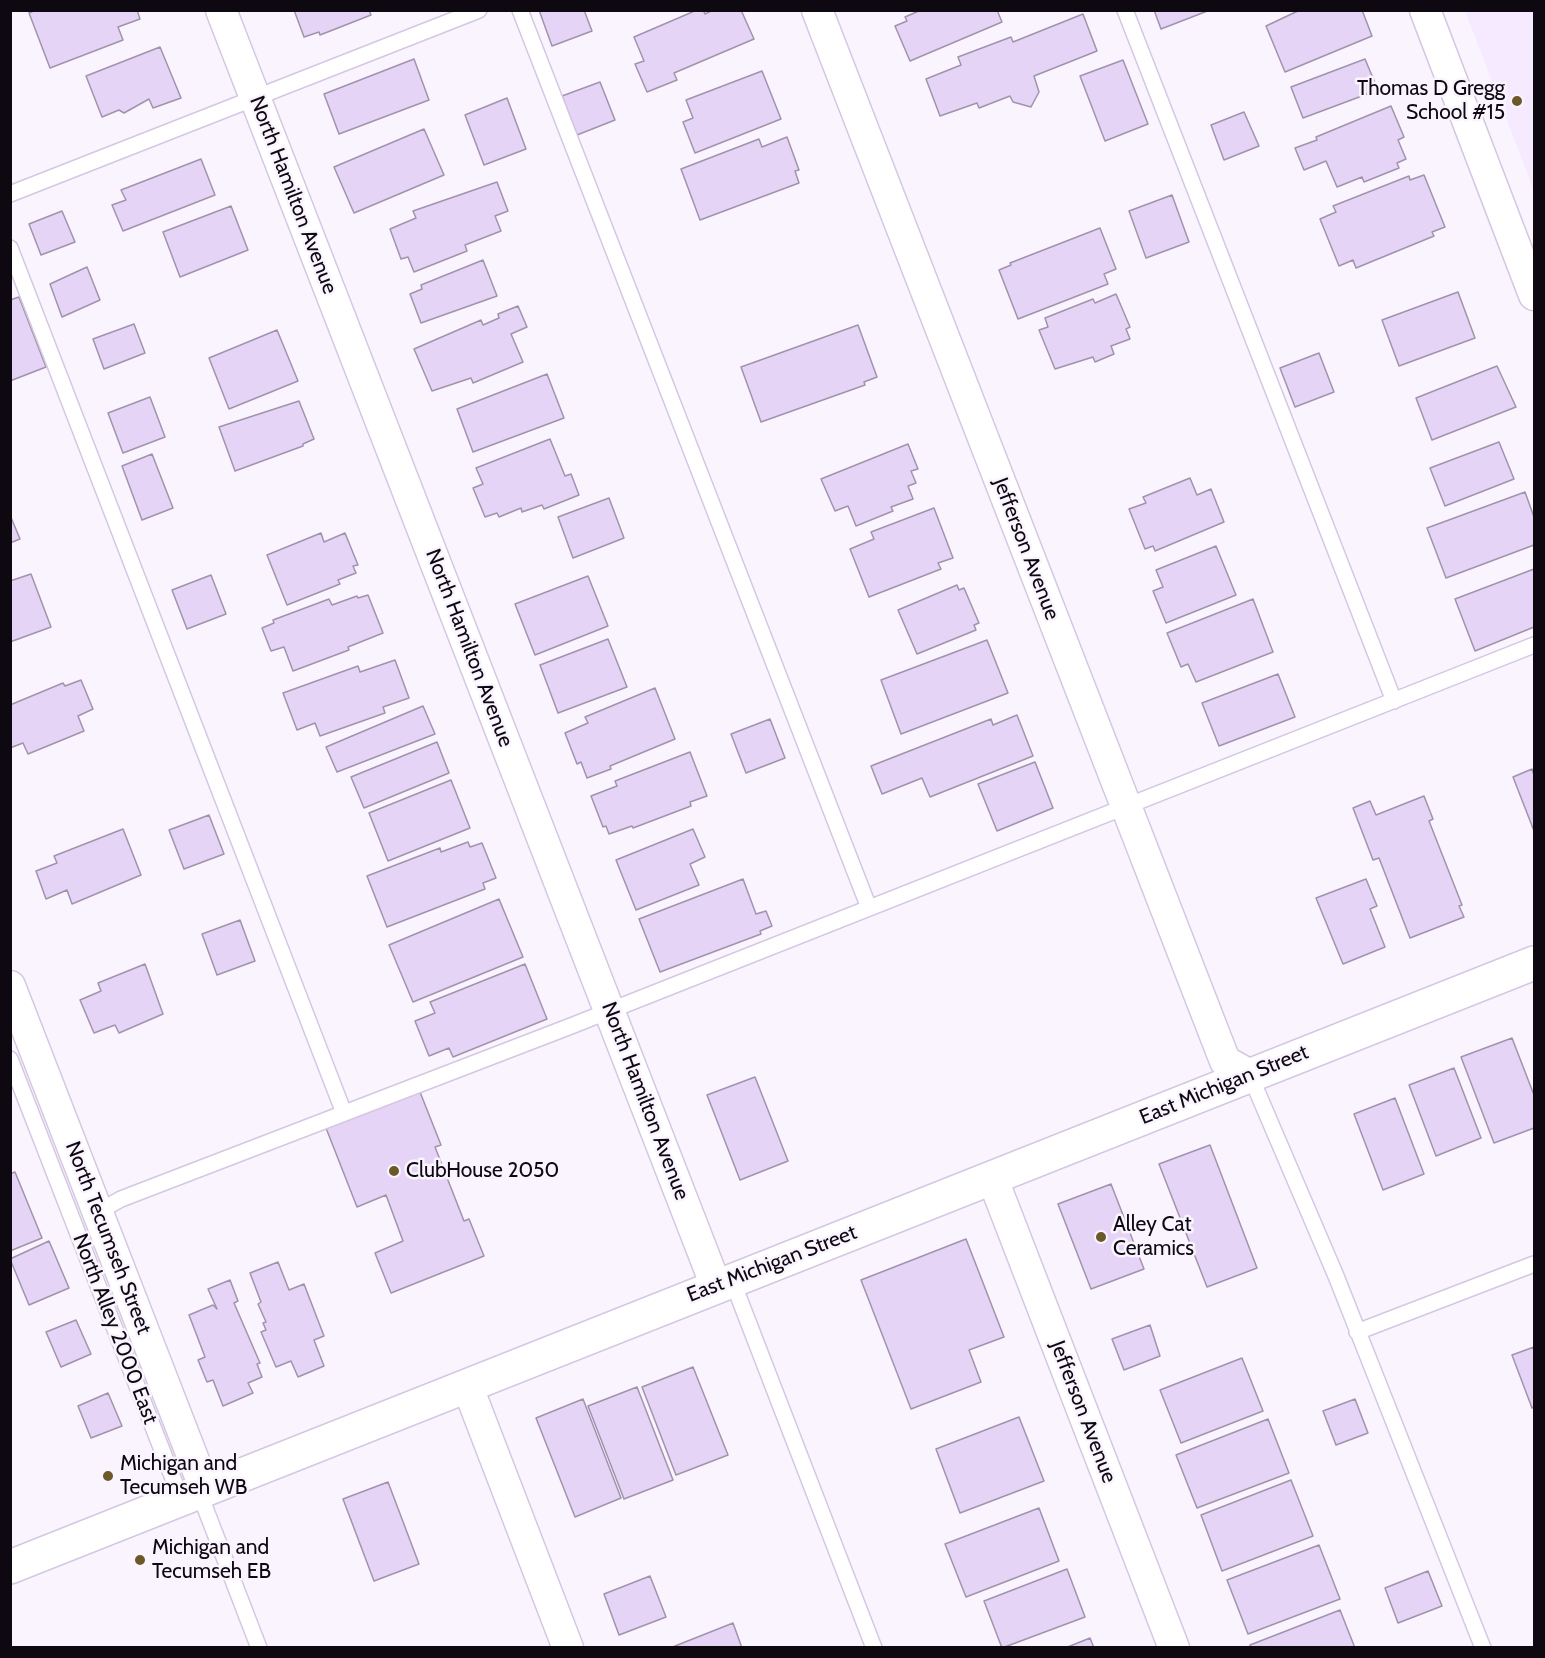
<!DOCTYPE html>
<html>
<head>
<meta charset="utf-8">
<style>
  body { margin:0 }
  #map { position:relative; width:1545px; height:1658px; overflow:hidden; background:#faf4ff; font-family:Cabin,sans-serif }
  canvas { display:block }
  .frame { position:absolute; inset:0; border:12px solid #0e0911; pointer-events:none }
</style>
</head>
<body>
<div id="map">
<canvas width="1545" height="1658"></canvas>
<div class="frame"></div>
</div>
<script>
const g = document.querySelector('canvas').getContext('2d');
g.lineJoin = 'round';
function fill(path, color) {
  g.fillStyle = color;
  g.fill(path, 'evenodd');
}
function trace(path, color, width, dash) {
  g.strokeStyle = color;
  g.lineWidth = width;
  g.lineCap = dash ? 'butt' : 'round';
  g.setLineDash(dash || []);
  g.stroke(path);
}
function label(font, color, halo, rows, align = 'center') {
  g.font = font + ' Cabin,sans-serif';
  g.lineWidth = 5;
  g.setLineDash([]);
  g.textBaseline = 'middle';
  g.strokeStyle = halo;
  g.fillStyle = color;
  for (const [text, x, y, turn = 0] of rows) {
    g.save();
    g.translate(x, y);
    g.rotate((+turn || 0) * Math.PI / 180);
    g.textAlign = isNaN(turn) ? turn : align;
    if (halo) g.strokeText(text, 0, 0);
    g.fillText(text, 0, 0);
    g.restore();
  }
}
fill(new Path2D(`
  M 1465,11 L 1534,11 L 1534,191 Z`), '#f5eaff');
const building = new Path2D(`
  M 36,10 L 137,10 L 140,19 L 118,27 L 123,40 L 50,68 L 29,13 Z
  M 294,10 L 369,10 L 371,15 L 320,35 L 319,32 L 304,37 Z
  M 539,10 L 584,10 L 592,31 L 552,46 Z
  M 697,10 L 703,10 L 705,14 L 713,10 L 741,10 L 754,39 L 674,73 L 677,80 L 647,92 L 635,64 L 644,61 L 634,37 Z
  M 921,10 L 997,10 L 1002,22 L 910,61 L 895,26 L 907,21 L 905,17 Z
  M 1154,10 L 1210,10 L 1161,29 Z
  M 1300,10 L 1362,10 L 1372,36 L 1285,72 L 1266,26 Z
  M 1083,14 L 1097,51 L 1034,76 L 1039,92 L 1031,107 L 1013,102 L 1010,96 L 979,108 L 977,103 L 940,116 L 926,79 L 961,65 L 958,57 L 1011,37 L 1013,42 Z
  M 160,47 L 181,98 L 153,108 L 149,99 L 124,113 L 119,110 L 102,117 L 86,76 Z
  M 414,59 L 429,100 L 339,134 L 324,94 Z
  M 1365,59 L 1378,90 L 1303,118 L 1291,87 Z
  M 1123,60 L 1148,124 L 1105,141 L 1080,76 Z
  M 762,71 L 781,119 L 695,153 L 683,122 L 693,118 L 686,100 Z
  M 600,82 L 615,120 L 577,135 L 562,96 Z
  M 507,98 L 526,149 L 484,165 L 465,115 Z
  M 1391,106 L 1404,137 L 1398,140 L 1406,159 L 1397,163 L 1399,168 L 1364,182 L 1362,177 L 1337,187 L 1326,161 L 1304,170 L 1295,148 L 1317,140 L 1316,137 Z
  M 1244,112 L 1259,146 L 1224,160 L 1211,125 Z
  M 424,129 L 444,175 L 354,213 L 334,167 Z
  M 787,137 L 799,170 L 795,171 L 799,183 L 700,220 L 681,169 L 759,139 L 762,147 Z
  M 201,159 L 215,195 L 123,231 L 112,205 L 126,200 L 121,190 Z
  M 1424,175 L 1445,227 L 1432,232 L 1434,236 L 1356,268 L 1353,260 L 1339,266 L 1320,219 L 1336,212 L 1333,206 L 1409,176 L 1410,180 Z
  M 497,182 L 508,211 L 495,216 L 501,231 L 465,245 L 467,251 L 414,272 L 408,257 L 401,259 L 390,229 L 416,218 L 413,211 Z
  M 1172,195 L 1189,242 L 1146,258 L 1129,211 Z
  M 231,206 L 248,250 L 180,277 L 163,232 Z
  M 62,211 L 75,242 L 41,255 L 29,224 Z
  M 1100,228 L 1116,269 L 1104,274 L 1108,284 L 1018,319 L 999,270 L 1011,265 L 1010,263 Z
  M 483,260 L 497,296 L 421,323 L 410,294 L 422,289 L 421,285 Z
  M 87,267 L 100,300 L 62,317 L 50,284 Z
  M 1458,292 L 1475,338 L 1399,366 L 1382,320 Z
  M 1116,294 L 1130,327 L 1126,329 L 1130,339 L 1111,346 L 1114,354 L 1095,362 L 1093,357 L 1055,369 L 1039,330 L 1048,327 L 1045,318 L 1093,299 L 1095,303 Z
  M 19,297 L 46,367 L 10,381 L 10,300 Z
  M 518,306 L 527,327 L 511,334 L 523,362 L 473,383 L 471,378 L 432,391 L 414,349 L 481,320 L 483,325 L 499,318 L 498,314 Z
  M 134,324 L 145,353 L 104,369 L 93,339 Z
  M 858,325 L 877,377 L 864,382 L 865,385 L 761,422 L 741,367 Z
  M 277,330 L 298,381 L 229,409 L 209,358 Z
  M 1319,353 L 1334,392 L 1295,407 L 1280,368 Z
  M 1497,366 L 1516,407 L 1432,440 L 1416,398 Z
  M 547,374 L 564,418 L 473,452 L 457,409 Z
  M 150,397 L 165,437 L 123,453 L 108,413 Z
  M 299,401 L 314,439 L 303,444 L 303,446 L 235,471 L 219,427 Z
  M 550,439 L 565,476 L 571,474 L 579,495 L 544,509 L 542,505 L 522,512 L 521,508 L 499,517 L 497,513 L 485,517 L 473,488 L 483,484 L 476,468 Z
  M 1499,442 L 1514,479 L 1445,506 L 1430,468 Z
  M 908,444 L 918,469 L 911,471 L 916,483 L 908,486 L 913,499 L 891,507 L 893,511 L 856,526 L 848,506 L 835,511 L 821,479 Z
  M 152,454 L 173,508 L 142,520 L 122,466 Z
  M 1190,478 L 1197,495 L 1211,489 L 1224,522 L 1155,551 L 1153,546 L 1145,549 L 1129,509 L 1146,503 L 1143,497 Z
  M 1525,492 L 1534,517 L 1534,545 L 1446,578 L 1427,528 Z
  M 609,498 L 624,538 L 573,558 L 558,517 Z
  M 934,508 L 953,558 L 938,563 L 941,569 L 869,597 L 850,549 L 874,539 L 871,532 Z
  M 10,515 L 20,539 L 10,543 Z
  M 321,533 L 324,542 L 345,533 L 358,565 L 353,566 L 356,573 L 338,580 L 340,584 L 287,605 L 267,555 Z
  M 1216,546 L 1236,595 L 1166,623 L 1153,591 L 1163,587 L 1156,570 Z
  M 1534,569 L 1534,627 L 1475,651 L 1455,599 Z
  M 31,574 L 51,627 L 10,642 L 10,581 Z
  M 211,575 L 226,614 L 187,629 L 172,590 Z
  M 588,576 L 608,626 L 535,655 L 515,604 Z
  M 957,585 L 959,590 L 964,588 L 979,623 L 974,625 L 976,630 L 917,654 L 898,610 Z
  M 368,595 L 383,633 L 348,647 L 349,650 L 293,671 L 284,647 L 271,651 L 262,628 L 274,623 L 273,620 L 329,599 L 332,605 L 357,596 L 358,598 Z
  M 1253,599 L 1273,652 L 1196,682 L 1188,664 L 1181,667 L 1167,633 Z
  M 608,639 L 627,687 L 558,713 L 540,665 Z
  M 987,640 L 1008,693 L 901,734 L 881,680 Z
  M 395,660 L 409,698 L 383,707 L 385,713 L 320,736 L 315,723 L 297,730 L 283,693 L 358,666 L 360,672 Z
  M 1278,674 L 1295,717 L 1219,746 L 1202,703 Z
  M 81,680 L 93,709 L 78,716 L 84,731 L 28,754 L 23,743 L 10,748 L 10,705 L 63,683 L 65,686 Z
  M 655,688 L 675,739 L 610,766 L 611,769 L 587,778 L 581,762 L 577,764 L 565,733 L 588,723 L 585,717 Z
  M 423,706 L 435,734 L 337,772 L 326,747 Z
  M 1017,715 L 1033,756 L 930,797 L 922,778 L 882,794 L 871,766 L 991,719 L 993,725 Z
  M 770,719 L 785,758 L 746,773 L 731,734 Z
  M 437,742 L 449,773 L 364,808 L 351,777 Z
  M 690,752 L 707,796 L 690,802 L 691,806 L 633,828 L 632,826 L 609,834 L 606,826 L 603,827 L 591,796 L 617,786 L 615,781 Z
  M 1035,762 L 1053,808 L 997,831 L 978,784 Z
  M 1532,769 L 1534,775 L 1534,831 L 1513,777 Z
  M 451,780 L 470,828 L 388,861 L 369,813 Z
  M 1424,796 L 1433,819 L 1429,821 L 1462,905 L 1459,906 L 1464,917 L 1410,938 L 1379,858 L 1373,860 L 1353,808 L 1370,801 L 1376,815 Z
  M 209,815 L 224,854 L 184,869 L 169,830 Z
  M 123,829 L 141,875 L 72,904 L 67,890 L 46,899 L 36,871 L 57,863 L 54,856 Z
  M 693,829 L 705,857 L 690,864 L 699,885 L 636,910 L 616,860 Z
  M 468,842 L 470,847 L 482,843 L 496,878 L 483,883 L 485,889 L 387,927 L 367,876 L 440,848 L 441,852 Z
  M 743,879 L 756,914 L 766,911 L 772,926 L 760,931 L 761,934 L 660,972 L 639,919 Z
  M 1366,879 L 1377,906 L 1370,909 L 1385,947 L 1343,964 L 1316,898 Z
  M 499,899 L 523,957 L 413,1002 L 389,945 Z
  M 240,920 L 255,961 L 217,975 L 202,934 Z
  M 145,964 L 163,1014 L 119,1033 L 115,1025 L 94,1033 L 80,1000 L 101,991 L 98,983 Z
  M 525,964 L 547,1019 L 453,1057 L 449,1048 L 429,1056 L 415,1021 L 435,1013 L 430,1002 Z
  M 1512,1038 L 1534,1095 L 1534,1128 L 1494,1143 L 1461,1057 Z
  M 1454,1068 L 1481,1138 L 1436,1156 L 1409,1085 Z
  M 755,1077 L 788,1161 L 740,1180 L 707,1095 Z
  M 420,1092 L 441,1145 L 435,1147 L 464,1221 L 469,1219 L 484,1256 L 391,1293 L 375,1253 L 403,1241 L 386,1195 L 357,1207 L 326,1128 Z
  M 1395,1098 L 1424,1174 L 1383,1190 L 1354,1114 Z
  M 1210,1145 L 1257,1268 L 1207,1287 L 1159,1164 Z
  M 15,1172 L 42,1238 L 10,1251 L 10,1174 Z
  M 1111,1184 L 1144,1269 L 1091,1289 L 1058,1204 Z
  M 966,1239 L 1004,1337 L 969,1350 L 981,1382 L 911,1409 L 861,1280 Z
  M 49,1241 L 69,1288 L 29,1305 L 10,1259 Z
  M 278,1262 L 289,1290 L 304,1284 L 324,1336 L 314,1340 L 324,1366 L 298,1377 L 291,1361 L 276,1367 L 261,1332 L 266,1330 L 263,1323 L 266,1322 L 258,1304 L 261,1302 L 250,1273 Z
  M 230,1280 L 238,1301 L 234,1303 L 260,1363 L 257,1364 L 262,1377 L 248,1383 L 253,1393 L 223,1406 L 213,1380 L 207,1382 L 198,1360 L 205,1357 L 189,1315 L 213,1305 L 217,1309 L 208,1289 Z
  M 76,1320 L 91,1354 L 61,1367 L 46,1332 Z
  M 1150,1325 L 1160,1356 L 1124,1370 L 1112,1339 Z
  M 1534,1347 L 1534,1407 L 1532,1408 L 1512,1355 Z
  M 1242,1358 L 1263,1411 L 1181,1443 L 1160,1390 Z
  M 693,1367 L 728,1455 L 676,1475 L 642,1387 Z
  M 637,1387 L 673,1480 L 624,1499 L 588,1406 Z
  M 108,1393 L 122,1426 L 91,1438 L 78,1406 Z
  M 583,1399 L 621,1498 L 575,1517 L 536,1418 Z
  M 1355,1399 L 1368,1433 L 1336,1445 L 1323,1411 Z
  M 1019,1417 L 1044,1481 L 960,1513 L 936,1449 Z
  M 1268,1419 L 1289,1473 L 1197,1508 L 1176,1455 Z
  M 1291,1480 L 1313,1536 L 1222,1571 L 1201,1515 Z
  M 388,1482 L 419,1564 L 374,1581 L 343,1499 Z
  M 1039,1508 L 1059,1561 L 966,1597 L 945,1544 Z
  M 1319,1545 L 1340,1599 L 1248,1634 L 1227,1580 Z
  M 1067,1569 L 1085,1617 L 1002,1648 L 984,1601 Z
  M 1428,1571 L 1442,1606 L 1398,1623 L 1385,1588 Z
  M 650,1576 L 666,1617 L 619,1635 L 604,1594 Z
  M 1340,1610 L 1355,1648 L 1250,1648 L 1250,1645 Z
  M 733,1623 L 742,1648 L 670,1648 Z
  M 1090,1638 L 1094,1648 L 1065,1648 Z`);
fill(building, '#e6d4f6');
trace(building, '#a093ac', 1.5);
const lane = new Path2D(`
  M 520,10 L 869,908
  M 1125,10 L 1394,701
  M 10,194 L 479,10
  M 10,248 L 344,1113
  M 10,1059 L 181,1499
  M 1250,1075 L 1336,1276 L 1483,1648
  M 98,1212 L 121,1199 L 571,1026 L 1534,645
  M 732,1280 L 874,1648
  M 1357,1332 L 1534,1264
  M 199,1492 L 259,1648`);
const street = new Path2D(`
  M 221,10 L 716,1286
  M 817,10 L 1225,1061 L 1250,1075
  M 1425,10 L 1534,295
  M 10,986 L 205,1489
  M 992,1177 L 1174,1648
  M 467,1385 L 568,1648`);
const secondary = new Path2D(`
  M 10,1567 L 1534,963`);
trace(lane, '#d5c7e2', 18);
trace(street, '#d5c7e2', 33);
trace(secondary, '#d5c7e2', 36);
trace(lane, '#fff', 15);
trace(street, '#fff', 30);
trace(secondary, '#fff', 33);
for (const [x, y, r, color] of [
  [1517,101,6,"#6b5927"],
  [394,1171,6,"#6b5927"],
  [1101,1237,6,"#6b5927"],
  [108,1476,6,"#6b5927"],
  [140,1560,6,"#6b5927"]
]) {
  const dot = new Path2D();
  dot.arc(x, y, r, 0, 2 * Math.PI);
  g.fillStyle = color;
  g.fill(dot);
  trace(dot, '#faf4ff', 2);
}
label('21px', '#0e0911', '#faf4ff', [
  ["Thomas D Gregg",1505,89,"right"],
  ["School #15",1505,113,"right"],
  ["ClubHouse 2050",406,1171],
  ["Alley Cat",1113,1225],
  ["Ceramics",1113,1249],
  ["Michigan and",120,1464],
  ["Tecumseh WB",120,1488],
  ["Michigan and",152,1548],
  ["Tecumseh EB",152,1572]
], 'left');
label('21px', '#0e0911', '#faf4ff', [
  ["North Hamilton Avenue",293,195,69],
  ["Jefferson Avenue",1026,549,69],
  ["North Hamilton Avenue",469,648,69],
  ["East Michigan Street",1224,1085,-22],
  ["North Hamilton Avenue",645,1101,69],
  ["North Tecumseh Street",108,1238,69],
  ["East Michigan Street",772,1264,-21],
  ["North Alley 2000 East",115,1329,69],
  ["Jefferson Avenue",1083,1412,69]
]);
</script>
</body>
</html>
